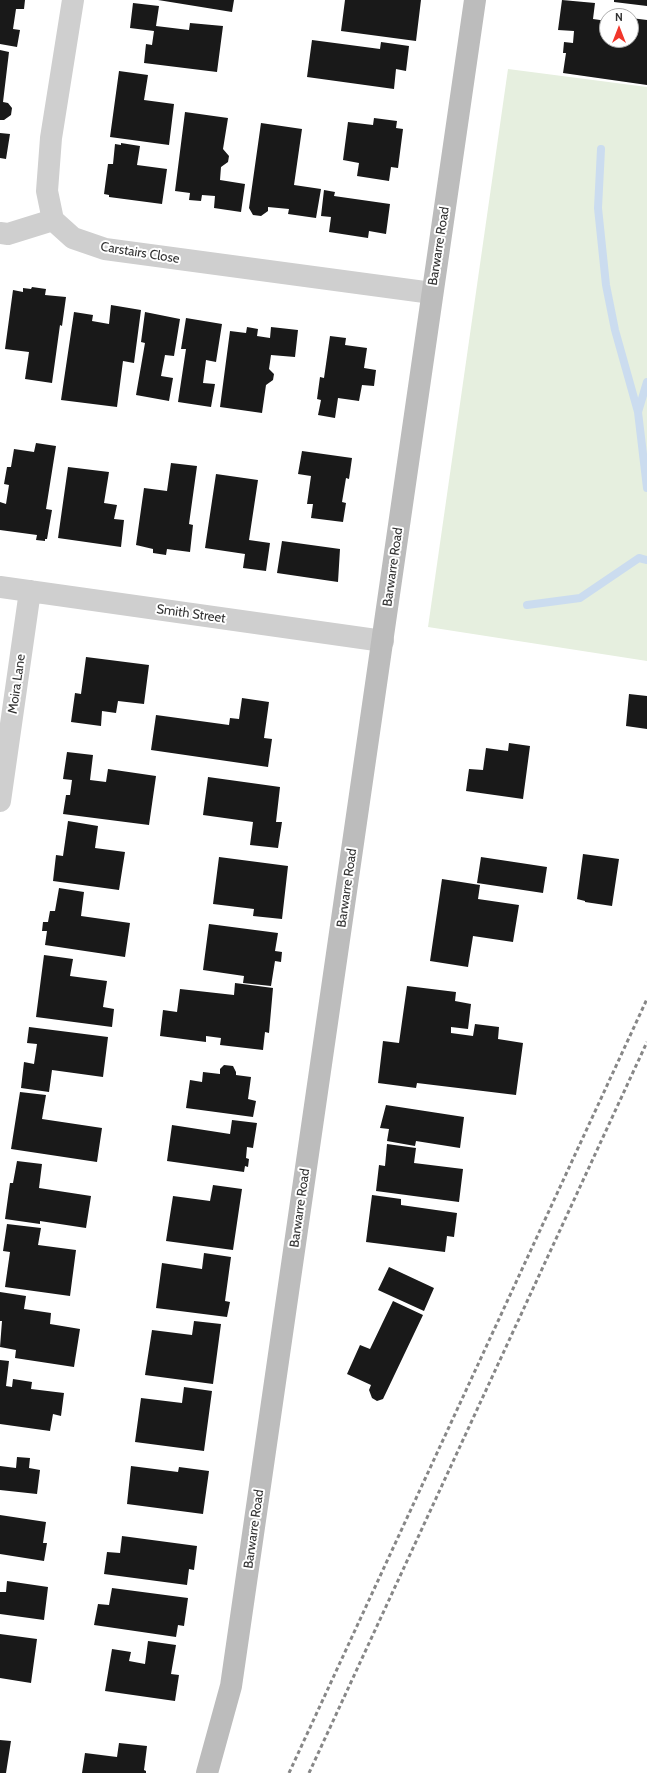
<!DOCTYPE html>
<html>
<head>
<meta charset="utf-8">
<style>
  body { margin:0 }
  #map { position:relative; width:647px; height:1773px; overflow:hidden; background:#fff; font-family:Cabin,sans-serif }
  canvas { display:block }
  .north { position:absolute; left:599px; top:8px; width:40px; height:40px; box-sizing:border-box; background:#fff; border:1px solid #adadad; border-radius:50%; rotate:0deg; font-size:11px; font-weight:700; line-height:16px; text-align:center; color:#323232 }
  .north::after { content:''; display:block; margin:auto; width:14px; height:18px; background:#f1362b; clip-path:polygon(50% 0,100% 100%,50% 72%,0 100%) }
</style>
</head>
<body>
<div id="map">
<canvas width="647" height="1773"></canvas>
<div class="north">N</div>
</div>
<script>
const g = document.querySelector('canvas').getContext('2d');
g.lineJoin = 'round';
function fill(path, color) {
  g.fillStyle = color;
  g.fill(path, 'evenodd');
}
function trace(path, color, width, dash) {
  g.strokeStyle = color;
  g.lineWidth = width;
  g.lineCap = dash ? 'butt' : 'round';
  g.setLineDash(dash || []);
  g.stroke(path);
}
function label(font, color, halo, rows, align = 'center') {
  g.font = font + ' Cabin,sans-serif';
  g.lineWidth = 4;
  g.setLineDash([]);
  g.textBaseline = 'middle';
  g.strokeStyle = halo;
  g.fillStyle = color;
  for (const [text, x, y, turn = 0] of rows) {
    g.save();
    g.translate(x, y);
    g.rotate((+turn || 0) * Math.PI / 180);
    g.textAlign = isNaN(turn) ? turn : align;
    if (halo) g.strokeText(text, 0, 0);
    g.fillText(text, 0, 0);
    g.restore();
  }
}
fill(new Path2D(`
  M 508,69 L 647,87 L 647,661 L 428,627 Z`), '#e6efdf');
trace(new Path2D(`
  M 601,149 L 598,208 L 606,285 L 615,330 L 638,412
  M 647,382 L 638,412 L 647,488
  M 527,605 L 580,598 L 639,558 L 647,560`), '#cbdcef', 8);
fill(new Path2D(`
  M 0,0 L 25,0 L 24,9 L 16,9 L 13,29 L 20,30 L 17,47 L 0,44 Z
  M 158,0 L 234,0 L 232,12 Z
  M 345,0 L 421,0 L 416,41 L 341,31 Z
  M 562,0 L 595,3 L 593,19 L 607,21 L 607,40 L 631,40 L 631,18 L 647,20 L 647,85 L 563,73 L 566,53 L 563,53 L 564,42 L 573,43 L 574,31 L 558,30 Z
  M 614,0 L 647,0 L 647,6 L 614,2 Z
  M 133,3 L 159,6 L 156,26 L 189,30 L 190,23 L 223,26 L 217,72 L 144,63 L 146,44 L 152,45 L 154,31 L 130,28 Z
  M 312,40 L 380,49 L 381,42 L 409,46 L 406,71 L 396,69 L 394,89 L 307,77 Z
  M 0,50 L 9,52 L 3,102 L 8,103 L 12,108 L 11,115 L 4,120 L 0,120 Z
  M 119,71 L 148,75 L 144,100 L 174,104 L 169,145 L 110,137 Z
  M 185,112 L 228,118 L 223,149 L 229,156 L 228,162 L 221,167 L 220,180 L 245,184 L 241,212 L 214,208 L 215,196 L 202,195 L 201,201 L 189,200 L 190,193 L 175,191 Z
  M 374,118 L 397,121 L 396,128 L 403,129 L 398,168 L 391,167 L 389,181 L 357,176 L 359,163 L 343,160 L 348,122 L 373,125 Z
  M 261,123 L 302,129 L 294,185 L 321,189 L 316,218 L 288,214 L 289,209 L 268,207 L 268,211 L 261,216 L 253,215 L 249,208 Z
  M 0,133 L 10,134 L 6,159 L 0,158 Z
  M 121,143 L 140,146 L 137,165 L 167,169 L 162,204 L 109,197 L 109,195 L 104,194 L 108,164 L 113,164 L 115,144 L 121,145 Z
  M 324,190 L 335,192 L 334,196 L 390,204 L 386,234 L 369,231 L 368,238 L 329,232 L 331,217 L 321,216 Z
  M 32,287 L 46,289 L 45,295 L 66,297 L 62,326 L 60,325 L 52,383 L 25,379 L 29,352 L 5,349 L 13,290 L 23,292 L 23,288 L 31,289 Z
  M 111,305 L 141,310 L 134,363 L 123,361 L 117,407 L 61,400 L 74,312 L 93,315 L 92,321 L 109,324 Z
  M 145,312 L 180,319 L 174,356 L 165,355 L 161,376 L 173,378 L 169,401 L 136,395 L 145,343 L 141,342 Z
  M 186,318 L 222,324 L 216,362 L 206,360 L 203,383 L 215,384 L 211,407 L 178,402 L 186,349 L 181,349 Z
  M 247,327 L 258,329 L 257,336 L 270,338 L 271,327 L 298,330 L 295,357 L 271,355 L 269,369 L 274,374 L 273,380 L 266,385 L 262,413 L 220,407 L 230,331 L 246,333 Z
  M 330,336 L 346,338 L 345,345 L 367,348 L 364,368 L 376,370 L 374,386 L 362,385 L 359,401 L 338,398 L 335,418 L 318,415 L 321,400 L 317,399 L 320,377 L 324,378 Z
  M 36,443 L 56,446 L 46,509 L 52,510 L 47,539 L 45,539 L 45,541 L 36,540 L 37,535 L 0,530 L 0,502 L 6,504 L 9,485 L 4,484 L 7,467 L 11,467 L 14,449 L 34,452 Z
  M 302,451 L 352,458 L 349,479 L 346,478 L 342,502 L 346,503 L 343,522 L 311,518 L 313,504 L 307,504 L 311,476 L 298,474 Z
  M 171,463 L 197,466 L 189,524 L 193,525 L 190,552 L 167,549 L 166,555 L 153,553 L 153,549 L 136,545 L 144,488 L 167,491 Z
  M 68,467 L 109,472 L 104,503 L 117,505 L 114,519 L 124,520 L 121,547 L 58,538 Z
  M 216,474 L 258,480 L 249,540 L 270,543 L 266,571 L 243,568 L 245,554 L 205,548 Z
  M 282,541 L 340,549 L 338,582 L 277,573 Z
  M 86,657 L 149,665 L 144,704 L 118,701 L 116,713 L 102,711 L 101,726 L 71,722 L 75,693 L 81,694 Z
  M 629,694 L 647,696 L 647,729 L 626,726 Z
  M 242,698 L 269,702 L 264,738 L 272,739 L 268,767 L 151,750 L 156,715 L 229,725 L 230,718 L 239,719 Z
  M 509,743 L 530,746 L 523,799 L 466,791 L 469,769 L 483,770 L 486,748 L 508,751 Z
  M 67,752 L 93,755 L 90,780 L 106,782 L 108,769 L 156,776 L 149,825 L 63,814 L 66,795 L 70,795 L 72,780 L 63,779 Z
  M 208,777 L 280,787 L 276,822 L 282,822 L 278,848 L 250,845 L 253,822 L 203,815 Z
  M 68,821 L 98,826 L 95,848 L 125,852 L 119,890 L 53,881 L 56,855 L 63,856 Z
  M 583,854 L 619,859 L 612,906 L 585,902 L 585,901 L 577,899 Z
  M 219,857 L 288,866 L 282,919 L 253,916 L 254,909 L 213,904 Z
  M 481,857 L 547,867 L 543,893 L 477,883 Z
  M 442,879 L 480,885 L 478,899 L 519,905 L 513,942 L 473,936 L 468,967 L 430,961 Z
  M 59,888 L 84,892 L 81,916 L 130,923 L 125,957 L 45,945 L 47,931 L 42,931 L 43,922 L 48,922 L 50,911 L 55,911 Z
  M 209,924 L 278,933 L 275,951 L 282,952 L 281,962 L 275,961 L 271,986 L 243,983 L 244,976 L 203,970 Z
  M 44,955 L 73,959 L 70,976 L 107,981 L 103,1007 L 114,1009 L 112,1027 L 36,1017 Z
  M 235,983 L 273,988 L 269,1033 L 265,1032 L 263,1050 L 220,1045 L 221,1038 L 206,1036 L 206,1042 L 160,1036 L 163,1010 L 177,1012 L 180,989 L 234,995 Z
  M 407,986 L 456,992 L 455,1001 L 471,1004 L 468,1029 L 451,1027 L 451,1033 L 473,1036 L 475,1024 L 499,1027 L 498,1039 L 523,1043 L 516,1095 L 417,1083 L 416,1088 L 378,1083 L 383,1041 L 399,1043 Z
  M 29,1027 L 108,1037 L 103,1077 L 52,1070 L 49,1092 L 21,1088 L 24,1062 L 34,1064 L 37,1044 L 27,1043 Z
  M 224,1065 L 233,1066 L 236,1072 L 236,1075 L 251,1077 L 248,1099 L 256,1101 L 253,1117 L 186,1108 L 190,1080 L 202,1082 L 203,1072 L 220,1074 L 220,1069 Z
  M 20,1092 L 46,1095 L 42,1119 L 102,1128 L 97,1162 L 11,1149 Z
  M 386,1105 L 464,1117 L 460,1148 L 416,1141 L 415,1146 L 387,1141 L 389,1129 L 380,1128 Z
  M 232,1120 L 257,1123 L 253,1148 L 247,1147 L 246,1158 L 249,1159 L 248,1167 L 245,1166 L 244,1172 L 167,1161 L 172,1125 L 230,1134 Z
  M 387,1144 L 416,1148 L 414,1163 L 463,1169 L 459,1202 L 376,1191 L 379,1165 L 385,1166 Z
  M 17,1161 L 42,1164 L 39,1188 L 91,1196 L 86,1228 L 40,1221 L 40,1224 L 5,1219 L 10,1183 L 13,1183 Z
  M 213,1185 L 242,1189 L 233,1250 L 166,1241 L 173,1196 L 210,1201 Z
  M 372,1195 L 401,1199 L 401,1205 L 457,1213 L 454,1237 L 447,1236 L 445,1252 L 366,1242 Z
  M 7,1224 L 41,1228 L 38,1245 L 76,1250 L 70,1296 L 5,1287 L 10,1252 L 3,1251 Z
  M 204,1253 L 231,1257 L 225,1301 L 230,1302 L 227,1317 L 156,1308 L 162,1263 L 202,1269 Z
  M 389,1267 L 434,1288 L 424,1311 L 378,1290 Z
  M 0,1292 L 26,1296 L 24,1309 L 51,1313 L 50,1324 L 80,1329 L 74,1367 L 15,1358 L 16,1350 L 0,1347 L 2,1321 L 0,1321 Z
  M 393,1301 L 423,1315 L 383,1399 L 377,1401 L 372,1398 L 369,1390 L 371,1385 L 347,1374 L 360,1345 L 370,1349 Z
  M 194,1321 L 221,1324 L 213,1384 L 145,1375 L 152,1330 L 192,1335 Z
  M 0,1360 L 9,1361 L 6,1386 L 12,1387 L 13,1379 L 32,1382 L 31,1389 L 64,1393 L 61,1416 L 53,1414 L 50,1431 L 0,1424 Z
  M 184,1387 L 212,1391 L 204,1451 L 135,1442 L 141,1398 L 182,1403 Z
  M 17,1457 L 30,1458 L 29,1468 L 40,1470 L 37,1494 L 0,1490 L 0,1466 L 16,1468 Z
  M 131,1466 L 178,1472 L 179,1467 L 209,1471 L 203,1514 L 127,1504 Z
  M 0,1515 L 46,1522 L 43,1543 L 47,1543 L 44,1561 L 0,1554 Z
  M 122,1536 L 197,1546 L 194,1570 L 189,1569 L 187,1585 L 104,1574 L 107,1552 L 120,1553 Z
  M 7,1581 L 48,1587 L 44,1620 L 0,1614 L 0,1592 L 6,1592 Z
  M 112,1588 L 188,1598 L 184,1626 L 178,1625 L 176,1637 L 94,1625 L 98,1604 L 109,1605 Z
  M 0,1634 L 37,1639 L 31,1683 L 0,1678 Z
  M 148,1641 L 176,1645 L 171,1674 L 179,1675 L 175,1701 L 105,1691 L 112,1649 L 131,1652 L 129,1661 L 145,1664 Z
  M 0,1740 L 11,1741 L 6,1773 L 0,1773 Z
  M 119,1743 L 147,1746 L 144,1770 L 146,1771 L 146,1773 L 82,1773 L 85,1753 L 117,1757 Z`), '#191919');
trace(new Path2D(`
  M 73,0 L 51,138 L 47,191 L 53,220 L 73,238 L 105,249 L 432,293
  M 0,233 L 8,234 L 53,220
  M 0,587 L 383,641
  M 0,801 L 30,591`), '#cfcfcf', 22);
trace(new Path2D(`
  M 207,1773 L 231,1686 L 475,0`), '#bcbcbc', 22);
trace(new Path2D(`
  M 289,1773 L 647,999
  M 309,1773 L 647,1042`), '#878787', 3, [4, 3]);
label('13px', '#323232', '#fff', [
  ["Barwarre Road",439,246,-81],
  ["Carstairs Close",140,253,9],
  ["Barwarre Road",393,567,-82],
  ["Smith Street",191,614,8],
  ["Moira Lane",17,684,-82],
  ["Barwarre Road",347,888,-82],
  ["Barwarre Road",300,1208,-82],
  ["Barwarre Road",254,1529,-82]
]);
</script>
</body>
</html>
